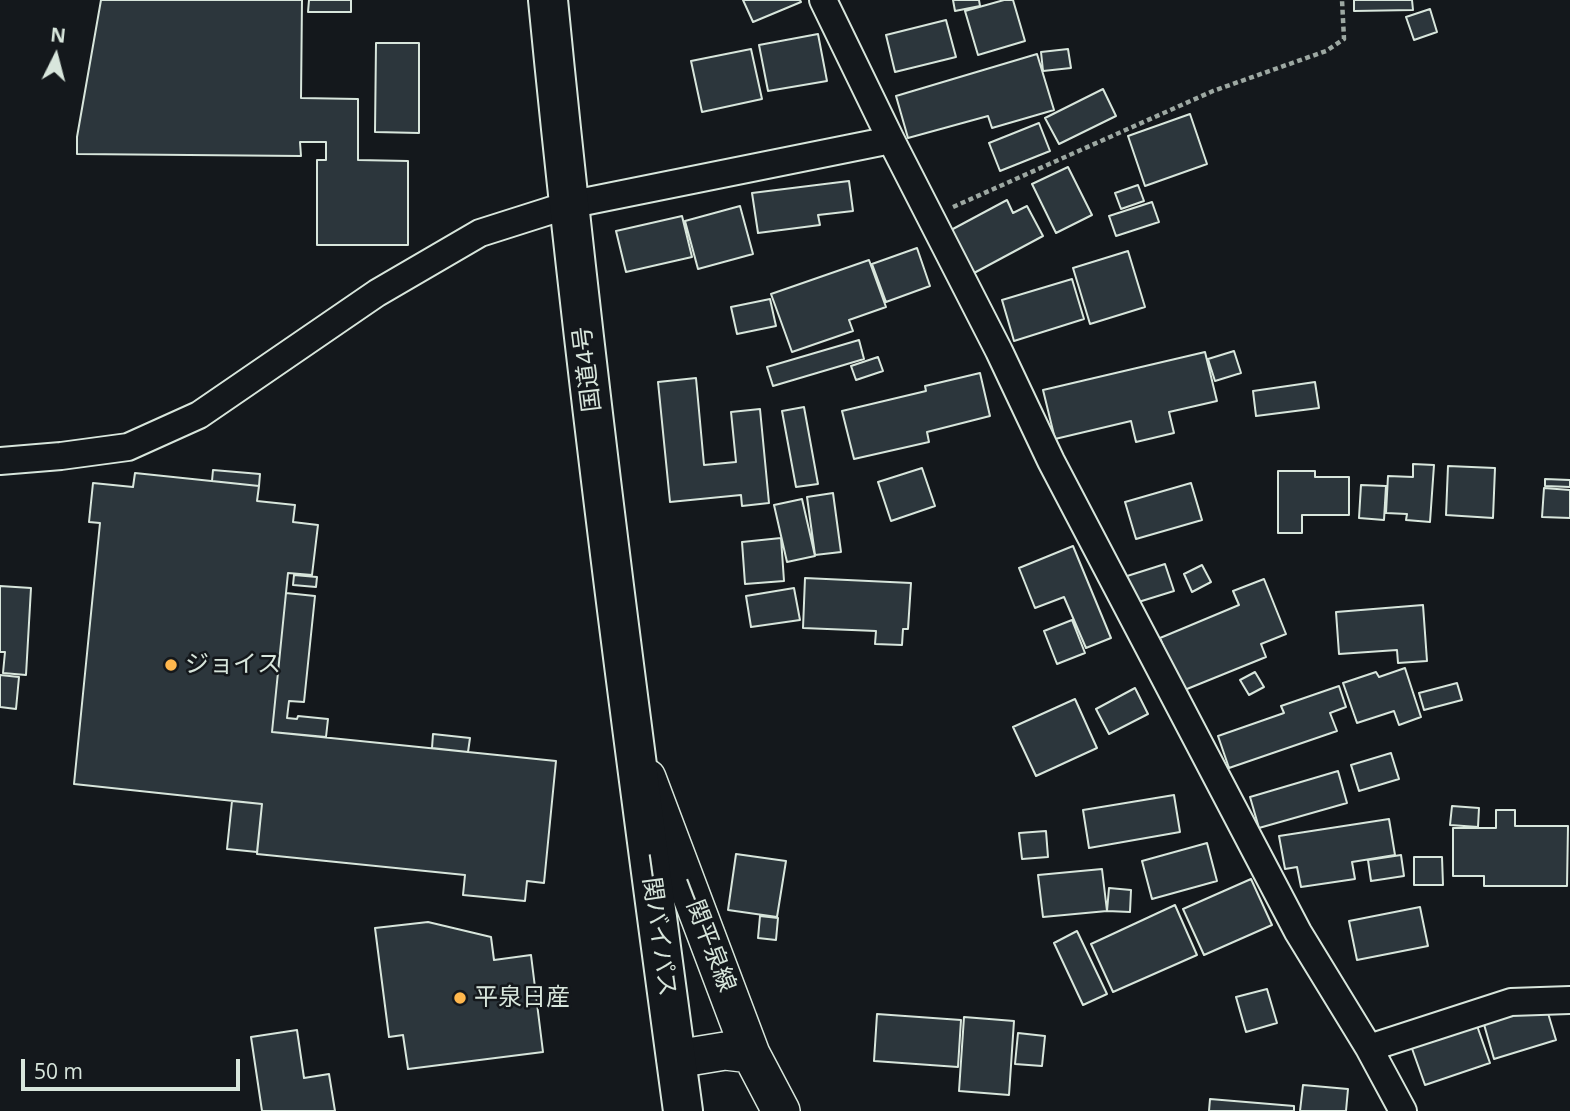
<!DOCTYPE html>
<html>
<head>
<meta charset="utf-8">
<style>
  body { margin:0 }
  #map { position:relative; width:1570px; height:1111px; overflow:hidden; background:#14181c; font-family:"Open Sans",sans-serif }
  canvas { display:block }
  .north { position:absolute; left:21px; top:21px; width:70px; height:70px; -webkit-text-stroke:5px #14181c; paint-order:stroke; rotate:6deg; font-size:19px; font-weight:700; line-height:28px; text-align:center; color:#d8e6dc }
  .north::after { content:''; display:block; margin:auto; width:24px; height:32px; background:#d8e6dc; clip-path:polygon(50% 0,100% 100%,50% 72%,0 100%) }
  .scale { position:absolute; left:21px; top:1059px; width:219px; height:32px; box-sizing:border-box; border:4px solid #d8e6dc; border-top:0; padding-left:9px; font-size:21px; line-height:24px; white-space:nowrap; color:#d8e6dc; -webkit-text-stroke:5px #14181c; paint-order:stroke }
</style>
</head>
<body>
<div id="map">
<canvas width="1570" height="1111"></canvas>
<div class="north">N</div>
<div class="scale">50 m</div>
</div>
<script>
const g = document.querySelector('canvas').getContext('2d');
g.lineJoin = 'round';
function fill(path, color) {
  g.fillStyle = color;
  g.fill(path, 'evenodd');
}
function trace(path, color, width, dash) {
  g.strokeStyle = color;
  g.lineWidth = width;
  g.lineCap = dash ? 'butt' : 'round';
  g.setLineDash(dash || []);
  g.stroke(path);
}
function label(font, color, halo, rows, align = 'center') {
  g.font = font + ' "Open Sans","Noto Sans JP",sans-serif';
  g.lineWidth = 5;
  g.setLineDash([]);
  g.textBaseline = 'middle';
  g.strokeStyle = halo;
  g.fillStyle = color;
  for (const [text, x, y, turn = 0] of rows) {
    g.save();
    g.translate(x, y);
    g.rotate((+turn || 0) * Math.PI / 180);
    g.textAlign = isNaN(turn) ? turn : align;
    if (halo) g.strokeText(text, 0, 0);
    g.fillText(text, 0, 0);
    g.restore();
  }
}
const building = new Path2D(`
  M 101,0 L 302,0 L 301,98 L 358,99 L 358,160 L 408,161 L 408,245 L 317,245 L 317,160 L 326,160 L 326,142 L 300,142 L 301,156 L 77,154 L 77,137 Z
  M 309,0 L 351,0 L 351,12 L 308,12 Z
  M 743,0 L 800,0 L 801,2 L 753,22 Z
  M 953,0 L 979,0 L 980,6 L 955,11 Z
  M 1004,0 L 1013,0 L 1025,41 L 978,55 L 965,11 Z
  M 1354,0 L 1412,0 L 1413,10 L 1354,11 Z
  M 1430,9 L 1437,32 L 1414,40 L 1406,17 Z
  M 946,20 L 956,57 L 895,72 L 886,35 Z
  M 818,34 L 827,81 L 768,91 L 759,45 Z
  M 376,43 L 419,43 L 419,133 L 375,132 Z
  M 751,49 L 762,99 L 702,112 L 691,61 Z
  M 1068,49 L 1071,68 L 1043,71 L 1041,52 Z
  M 1037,54 L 1054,110 L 992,128 L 988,116 L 908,138 L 896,96 Z
  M 1103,89 L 1116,116 L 1059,144 L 1045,118 Z
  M 1190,114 L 1207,164 L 1145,186 L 1128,136 Z
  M 1039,123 L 1050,151 L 1000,171 L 989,143 Z
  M 1068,167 L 1092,215 L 1056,233 L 1032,184 Z
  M 849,181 L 853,211 L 818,215 L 820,225 L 758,233 L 752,193 Z
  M 1138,185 L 1144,201 L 1121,209 L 1115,193 Z
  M 1007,200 L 1013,213 L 1027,206 L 1043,236 L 974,273 L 951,230 Z
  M 1152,202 L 1159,222 L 1116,236 L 1109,216 Z
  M 740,206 L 753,254 L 698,269 L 685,221 Z
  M 682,216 L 692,257 L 626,272 L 616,231 Z
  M 917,248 L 930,286 L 886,302 L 872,264 Z
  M 1128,251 L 1145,307 L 1090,324 L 1073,268 Z
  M 869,260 L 886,307 L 849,320 L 853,331 L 792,352 L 771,294 Z
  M 1072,279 L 1084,319 L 1014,341 L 1002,300 Z
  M 770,299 L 776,326 L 737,334 L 731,307 Z
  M 859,340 L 864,359 L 773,386 L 767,367 Z
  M 1234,351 L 1241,373 L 1215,381 L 1208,359 Z
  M 1205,352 L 1217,401 L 1169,412 L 1174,433 L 1136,442 L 1131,421 L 1055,439 L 1043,390 Z
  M 878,357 L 883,371 L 856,380 L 851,366 Z
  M 980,373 L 990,416 L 927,432 L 929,442 L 854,459 L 842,411 L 926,391 L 925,386 Z
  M 696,378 L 704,465 L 736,462 L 731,412 L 760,409 L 769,503 L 742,506 L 741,495 L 670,502 L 658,382 Z
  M 1315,382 L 1319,408 L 1256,416 L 1253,391 Z
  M 804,407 L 818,484 L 796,487 L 782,411 Z
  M 1413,464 L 1434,465 L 1430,522 L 1406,520 L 1407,514 L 1386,513 L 1388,476 L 1413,477 Z
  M 1448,466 L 1495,468 L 1493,518 L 1446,515 Z
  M 922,468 L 935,506 L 891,521 L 878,482 Z
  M 213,470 L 260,474 L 259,486 L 212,481 Z
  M 1278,471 L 1315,471 L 1315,477 L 1349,477 L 1349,515 L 1302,515 L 1302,533 L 1278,533 Z
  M 135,473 L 259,486 L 257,501 L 295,505 L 293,522 L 318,525 L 312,575 L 288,573 L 272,732 L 556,761 L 544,883 L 527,881 L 525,901 L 463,895 L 465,875 L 257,854 L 262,804 L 74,784 L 100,523 L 89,522 L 93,483 L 133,487 Z
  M 1545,479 L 1570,480 L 1570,487 L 1545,486 Z
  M 1191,483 L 1202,520 L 1136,539 L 1125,502 Z
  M 1361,485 L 1386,486 L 1384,520 L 1359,518 Z
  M 1544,488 L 1570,490 L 1570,518 L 1542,517 Z
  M 833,493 L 841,552 L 815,555 L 807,497 Z
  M 802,499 L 815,556 L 787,562 L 774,505 Z
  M 781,538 L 784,581 L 745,584 L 742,542 Z
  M 1073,546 L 1111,638 L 1086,648 L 1064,597 L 1035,608 L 1019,568 Z
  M 1165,564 L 1174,591 L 1132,604 L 1124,577 Z
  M 1202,565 L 1211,582 L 1192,592 L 1184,574 Z
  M 294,575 L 317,577 L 316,587 L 293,585 Z
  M 805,578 L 911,583 L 908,629 L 903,629 L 902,645 L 875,644 L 876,631 L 803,628 Z
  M 1264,579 L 1286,634 L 1261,644 L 1266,657 L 1182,691 L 1160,638 L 1239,605 L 1233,591 Z
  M 0,586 L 31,588 L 26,675 L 3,673 L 5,652 L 0,652 Z
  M 794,588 L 800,620 L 751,627 L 746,596 Z
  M 286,593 L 315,596 L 304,702 L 289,701 L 287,718 L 297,719 L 298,716 L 328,719 L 326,737 L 272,732 Z
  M 1423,605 L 1427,661 L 1398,663 L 1397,650 L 1339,654 L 1336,612 Z
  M 1072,620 L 1085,653 L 1057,664 L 1044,631 Z
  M 1405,668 L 1421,717 L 1399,725 L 1394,711 L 1357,723 L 1343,683 L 1376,672 L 1379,677 Z
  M 1255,672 L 1264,687 L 1249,695 L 1240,680 Z
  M 0,675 L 19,677 L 16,709 L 0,707 Z
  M 1457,683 L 1462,700 L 1424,710 L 1419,693 Z
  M 1339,686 L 1346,707 L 1330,713 L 1337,731 L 1229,768 L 1218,736 L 1284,713 L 1281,706 Z
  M 1135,688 L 1148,714 L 1109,734 L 1096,709 Z
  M 1075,699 L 1097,748 L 1036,776 L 1013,727 Z
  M 433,734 L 470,738 L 468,752 L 432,748 Z
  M 1391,753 L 1399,779 L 1359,791 L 1351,765 Z
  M 1338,771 L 1347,803 L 1259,828 L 1250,797 Z
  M 1174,795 L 1180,832 L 1089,848 L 1083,810 Z
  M 232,801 L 262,804 L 257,852 L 227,849 Z
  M 1452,806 L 1479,808 L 1478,827 L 1450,825 Z
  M 1496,810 L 1515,810 L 1515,826 L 1568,826 L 1567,886 L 1484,886 L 1484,876 L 1453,876 L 1453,828 L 1496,828 Z
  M 1389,819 L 1395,855 L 1352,862 L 1355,879 L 1301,887 L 1297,867 L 1285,869 L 1279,836 Z
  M 1046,831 L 1048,857 L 1022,859 L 1019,833 Z
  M 1207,843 L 1217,881 L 1152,899 L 1142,861 Z
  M 736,854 L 786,861 L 777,917 L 728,910 Z
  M 1401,855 L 1404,876 L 1371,881 L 1368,860 Z
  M 1414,857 L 1442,857 L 1443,885 L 1414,885 Z
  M 1102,869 L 1107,911 L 1043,917 L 1038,875 Z
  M 1251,879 L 1272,925 L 1204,955 L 1183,909 Z
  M 1109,888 L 1131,890 L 1130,912 L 1107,911 Z
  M 1175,905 L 1197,955 L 1113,992 L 1091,944 Z
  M 1420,907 L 1428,946 L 1357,960 L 1349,921 Z
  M 760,916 L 778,918 L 776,940 L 758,938 Z
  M 428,922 L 491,937 L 494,960 L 531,955 L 543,1052 L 408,1069 L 403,1035 L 389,1037 L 375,928 Z
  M 1077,931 L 1107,994 L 1083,1005 L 1054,943 Z
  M 1267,989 L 1277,1023 L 1246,1032 L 1236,997 Z
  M 1545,1003 L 1556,1040 L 1494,1059 L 1483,1021 Z
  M 877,1014 L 961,1020 L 958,1067 L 874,1061 Z
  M 964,1017 L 1014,1021 L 1009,1095 L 959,1091 Z
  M 1475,1020 L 1490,1063 L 1425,1085 L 1410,1043 Z
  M 297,1030 L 304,1078 L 329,1074 L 335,1111 L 262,1111 L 251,1037 Z
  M 1018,1033 L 1045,1036 L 1042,1066 L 1015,1064 Z
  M 1303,1085 L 1348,1089 L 1346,1111 L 1300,1111 Z
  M 1210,1099 L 1294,1106 L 1294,1111 L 1209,1111 Z`);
fill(building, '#2c363c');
trace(building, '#d8e6dc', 2);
const minor = new Path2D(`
  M 823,0 L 891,140 L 999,351 L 1051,461 L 1298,932 L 1369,1048 L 1403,1111
  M 0,461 L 61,456 L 128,447 L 199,415 L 377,293 L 480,233 L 568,205 L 891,140
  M 1369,1048 L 1511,1002 L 1570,1000`);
const secondary = new Path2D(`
  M 647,778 L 751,1054 L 781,1111
  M 676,1059 L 725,1051 L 751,1054`);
const trunk = new Path2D(`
  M 548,0 C 584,371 633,741 683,1111`);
trace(minor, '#d8e6dc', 30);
trace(secondary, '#d8e6dc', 40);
trace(trunk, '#d8e6dc', 42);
trace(new Path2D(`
  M 953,207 L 1213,91 L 1326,51 L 1344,39 L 1342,0`), '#9da8a2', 4.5, [5, 3.5]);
trace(minor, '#14181c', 26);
trace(secondary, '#14181c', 37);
trace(trunk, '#14181c', 38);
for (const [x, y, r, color] of [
  [171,665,7,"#ffb74d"],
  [460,998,7,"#ffb74d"]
]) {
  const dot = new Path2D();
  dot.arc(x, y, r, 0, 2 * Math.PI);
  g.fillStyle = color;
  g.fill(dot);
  trace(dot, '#14181c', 2.5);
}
label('24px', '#d8e6dc', '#14181c', [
  ["国道4号",588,369,-97],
  ["一関バイパス",657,925,82],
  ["一関平泉線",706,935,69]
]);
label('24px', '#d8e6dc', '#14181c', [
  ["ジョイス",185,665],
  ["平泉日産",474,998]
], 'left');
</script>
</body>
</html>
